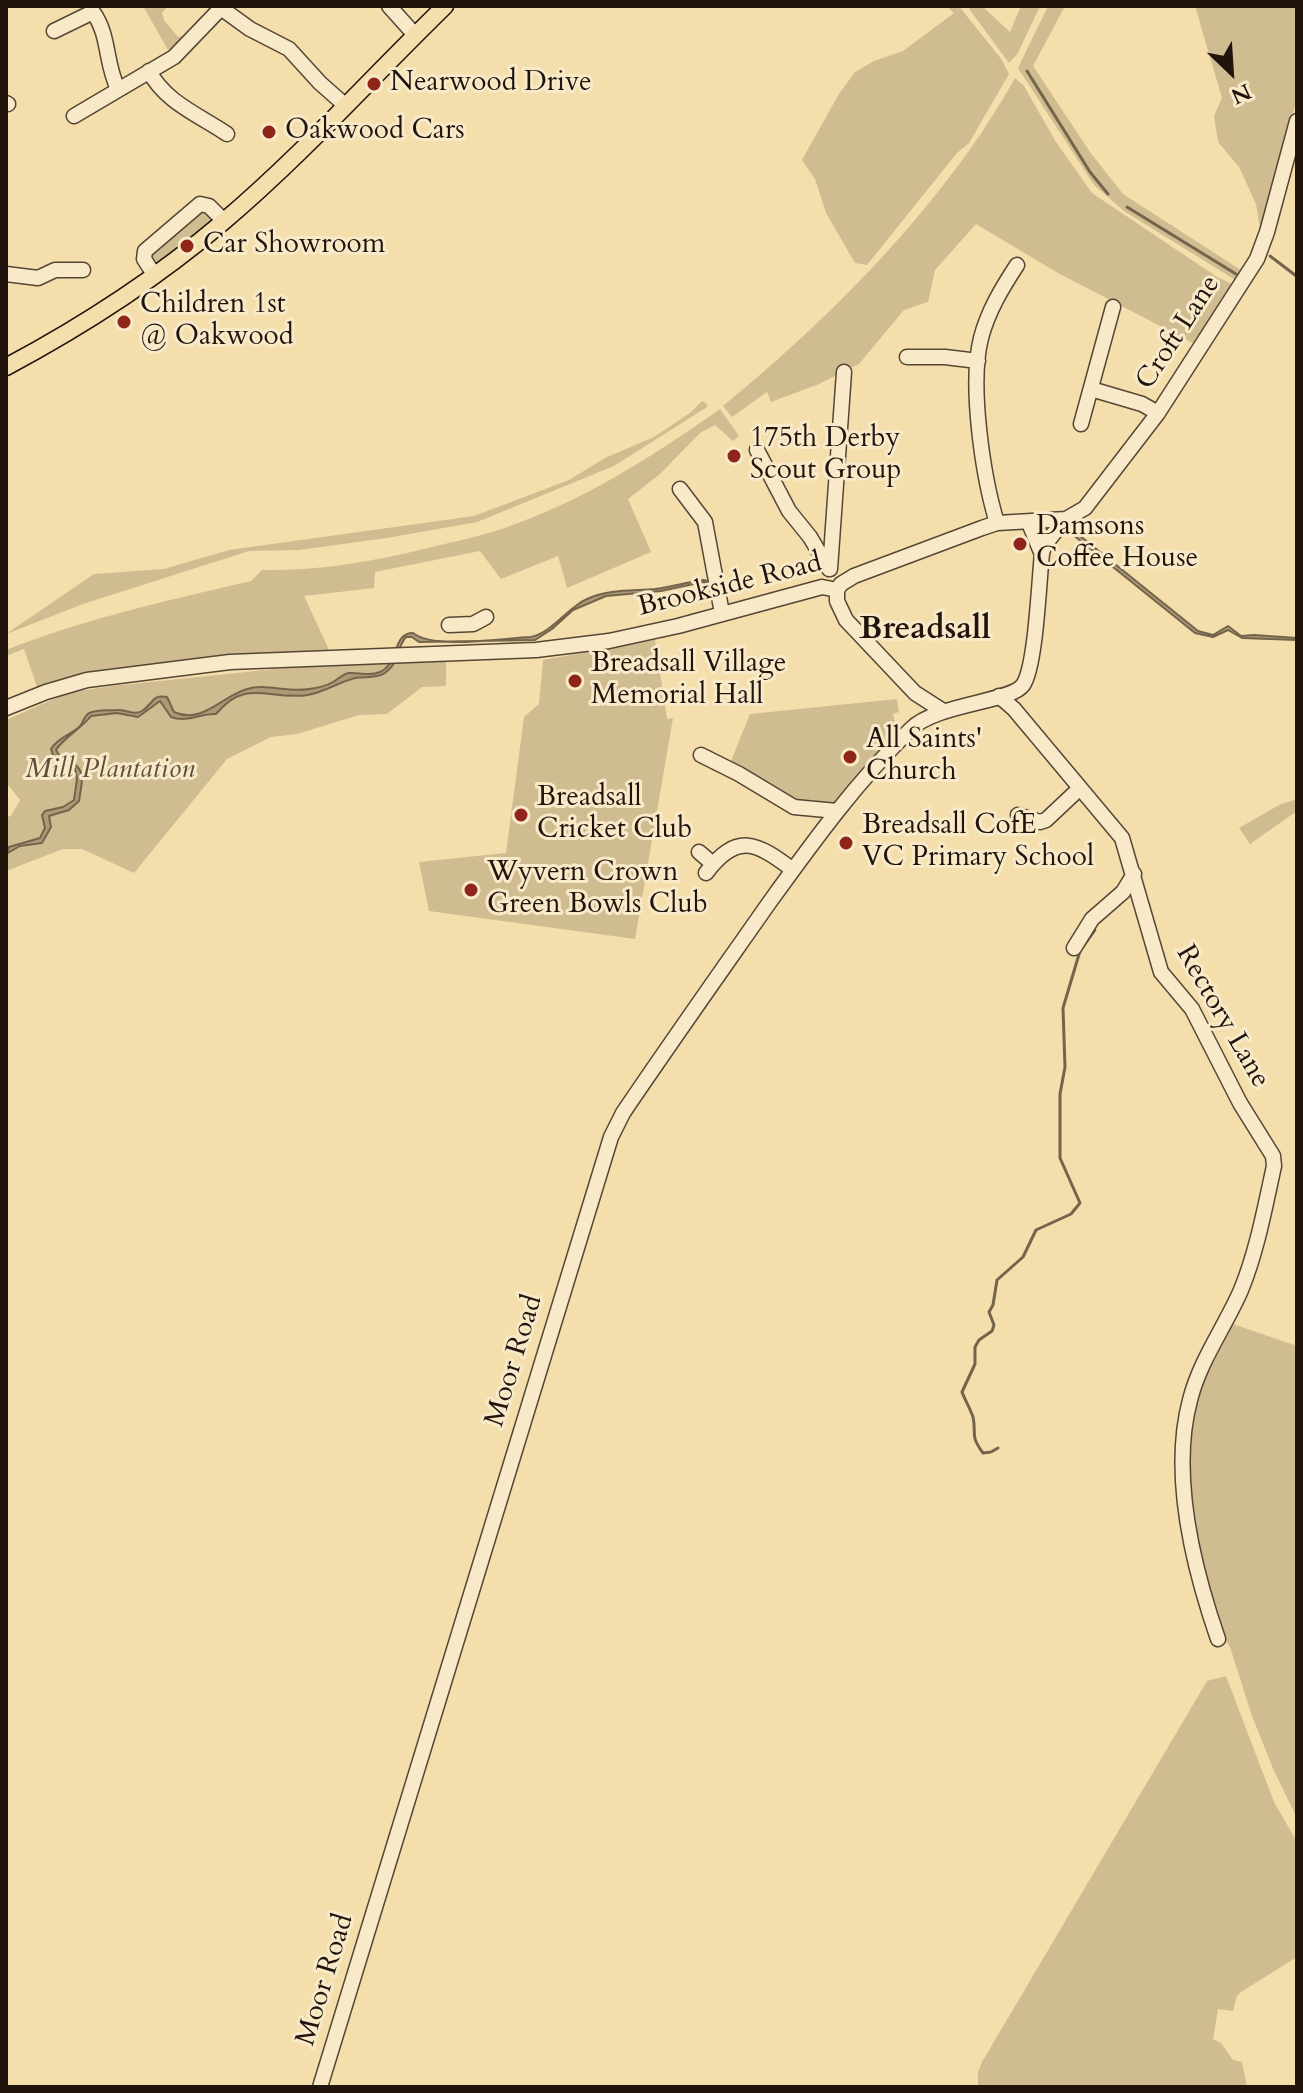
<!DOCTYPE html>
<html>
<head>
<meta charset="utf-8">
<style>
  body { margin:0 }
  #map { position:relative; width:1303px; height:2093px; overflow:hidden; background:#f4deac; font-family:Cardo,serif }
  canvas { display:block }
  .frame { position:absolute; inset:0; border:8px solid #20140d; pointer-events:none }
  .north { position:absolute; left:1191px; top:32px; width:80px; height:80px; -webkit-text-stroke:6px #f8eac9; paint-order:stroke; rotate:155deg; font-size:22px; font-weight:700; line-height:32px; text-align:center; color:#20140d }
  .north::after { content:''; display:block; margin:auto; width:28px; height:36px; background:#20140d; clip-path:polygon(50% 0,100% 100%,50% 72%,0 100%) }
</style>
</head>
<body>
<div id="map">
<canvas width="1303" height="2093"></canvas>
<div class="frame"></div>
<div class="north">N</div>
</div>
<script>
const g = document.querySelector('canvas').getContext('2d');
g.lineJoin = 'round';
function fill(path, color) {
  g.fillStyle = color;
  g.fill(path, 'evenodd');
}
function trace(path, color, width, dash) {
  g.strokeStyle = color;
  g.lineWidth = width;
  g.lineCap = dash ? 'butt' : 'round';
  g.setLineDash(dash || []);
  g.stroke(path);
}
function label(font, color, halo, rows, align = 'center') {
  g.font = font + ' Cardo,serif';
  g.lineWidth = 6;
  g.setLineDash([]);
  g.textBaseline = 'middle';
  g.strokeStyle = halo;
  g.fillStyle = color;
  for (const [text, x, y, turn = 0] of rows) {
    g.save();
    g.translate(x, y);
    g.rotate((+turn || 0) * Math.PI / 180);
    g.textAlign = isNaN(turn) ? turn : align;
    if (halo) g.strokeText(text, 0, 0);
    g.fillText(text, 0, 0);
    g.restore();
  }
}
fill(new Path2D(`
  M 143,6 L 168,6 L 162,13 L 164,20 L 178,37 L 184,36 L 168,50 Z
  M 946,6 L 959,6 L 962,10 L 1002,60 L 1009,74 L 969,143 L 957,153 L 867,265 L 855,263 L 826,213 L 815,179 L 802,160 L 839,94 L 855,72 L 874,61 L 903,51 L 954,13 Z
  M 967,6 L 982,6 L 1010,32 L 1021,6 L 1040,6 L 1018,53 L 1009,63 Z
  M 1048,6 L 1065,6 L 1033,66 L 1090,152 L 1123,194 L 1244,272 L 1237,281 L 1124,211 L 1094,185 L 1018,68 Z
  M 1195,6 L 1297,6 L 1297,99 L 1260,228 L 1256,204 L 1239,167 L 1218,142 L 1214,116 L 1222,98 Z
  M 1015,78 L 1024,86 L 1056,142 L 1092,193 L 1217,277 L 1234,285 L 1195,344 L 1058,273 L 976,224 L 935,270 L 928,302 L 904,310 L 859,364 L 819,384 L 771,402 L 767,392 L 732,417 L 723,406 C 832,317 946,202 1015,78 Z
  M 205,208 L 215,221 L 158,267 L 147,260 L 150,252 Z
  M 702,401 L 707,404 L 707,407 L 614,466 L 477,522 L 387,538 L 299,550 L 249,551 L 83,604 L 6,634 L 94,574 L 164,569 L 229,550 L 474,516 L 569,480 L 605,458 L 654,437 L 690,413 Z
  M 720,409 L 739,436 L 733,441 L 715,425 L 700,433 L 660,474 L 628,499 L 651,552 L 567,588 L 558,556 L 501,579 L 480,551 L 375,572 L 374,588 L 304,596 L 330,652 C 232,655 133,660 37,687 L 24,649 L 6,656 L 6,650 C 84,619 169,600 251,581 L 262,570 C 317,571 371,562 424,549 C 456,541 488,535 518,523 C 591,496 656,454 720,409 Z
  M 655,640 L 667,719 L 673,718 L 635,939 L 429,911 L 419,862 L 506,853 L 524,717 L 539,704 L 543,660 Z
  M 446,657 L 446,686 L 422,687 L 387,714 L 359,715 L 297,734 L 271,737 L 227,759 L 134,873 L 82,849 L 63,849 L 6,871 L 6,817 L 11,816 L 20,800 L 6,782 L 6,720 L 67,693 L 112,686 L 332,663 Z
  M 897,699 L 899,712 L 893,714 L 898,735 L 834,803 L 800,802 L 781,794 L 731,761 L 750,714 Z
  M 1297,799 L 1297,811 L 1250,844 L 1239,828 L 1279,805 Z
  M 1230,1323 L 1297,1346 L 1297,1818 L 1274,1771 L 1252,1716 L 1230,1647 L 1222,1635 L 1209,1597 L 1189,1486 L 1186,1416 Z
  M 1226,1676 L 1274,1802 L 1297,1842 L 1297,1957 L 1241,1992 L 1237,1996 L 1233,2011 L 1218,2009 L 1213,2039 L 1221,2043 L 1233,2060 L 1242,2062 L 1247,2087 L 978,2087 L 978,2072 L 982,2062 L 1207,1681 Z`), '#d0bc91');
const water = new Path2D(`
  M 1074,531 L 1198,631 L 1213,635 L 1228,626 L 1241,636 L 1254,635 L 1297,638 L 1297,640 L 1242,638 L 1228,630 L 1213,637 L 1195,633 L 1072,534 Z
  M 704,580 L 714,584 L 714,587 L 703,582 L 661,591 L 606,596 L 573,610 L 552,629 L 535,640 L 419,642 L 412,637 L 406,637 C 396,648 401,661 385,673 C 377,679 365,676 355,678 C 339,682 325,692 308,695 C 269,701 247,677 216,714 C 200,713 188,723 171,717 L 160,701 L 138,717 L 117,713 L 91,716 C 81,729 64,737 56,750 L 60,757 C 87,767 83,775 79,801 L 69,810 L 49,816 L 51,827 L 42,843 L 20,846 L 6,854 L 9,847 L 40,838 L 45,828 L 42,815 L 45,811 L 63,807 L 74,800 L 77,779 L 75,769 L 54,758 L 51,749 C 59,736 72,735 80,726 C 85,720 84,714 92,712 C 98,710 110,710 117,710 C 125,709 133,716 142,711 C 153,704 152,694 167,697 L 174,712 C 202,725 222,696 247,689 C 265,683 288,693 309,689 C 317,688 326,686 333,682 C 339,679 342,674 349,673 C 359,672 369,677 380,672 C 399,664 392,633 413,633 C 435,650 502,638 531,637 C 553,632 567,608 587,599 C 608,589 632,591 655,589 C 671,587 687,582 704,580 Z`);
fill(water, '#ac9976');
trace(water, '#74644c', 2);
trace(new Path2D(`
  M 1027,71 L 1090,172 L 1108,194
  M 1127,207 L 1236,274
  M 1270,256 L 1295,275
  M 998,1448 L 991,1452 L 983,1453 C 969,1434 977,1434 973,1417 C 970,1408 965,1400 962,1392 L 975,1364 L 975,1347 L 979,1340 L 992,1331 L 994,1325 L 989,1312 L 993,1305 L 997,1280 L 1023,1257 L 1036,1230 L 1071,1214 L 1080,1203 L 1060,1158 L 1060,1094 L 1065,1067 L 1063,1008 L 1080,951 L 1095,930`), '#74644c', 3);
const minor = new Path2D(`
  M 389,6 L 415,35
  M 221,8 L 250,29 L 289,49 L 320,83 L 346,106
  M 54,31 L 93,12 C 110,36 105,63 118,89
  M 149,71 C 165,102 199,115 227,134
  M 6,103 L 8,104
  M 74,116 L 174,57 L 223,6
  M 6,274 L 38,278 L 55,270 L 83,270
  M 155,276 L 144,259 L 145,251 L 200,204 L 209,206 L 224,221
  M 907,357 L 945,357 L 978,361
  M 1091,389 L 1142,404 L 1158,413
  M 1081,424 L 1113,307
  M 757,450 L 789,511 L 810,537 L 829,569
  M 680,489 L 705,522 L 722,613
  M 997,523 C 983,477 969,385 981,338 C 988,311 1002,288 1017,265
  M 1029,523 L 1041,552
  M 830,569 L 844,372
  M 837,590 L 841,584 L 854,576 L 982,528 L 997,523 L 1066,519 L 1085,508 L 1158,413 L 1257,259 L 1267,232 L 1297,121
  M 837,590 L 837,601 L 846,620 L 915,693 L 943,711
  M 449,625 L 473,624 L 486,617
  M 999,696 L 1014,709 L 1122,838 L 1161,972 L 1192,1009 L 1240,1103 L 1273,1156 L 1274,1166 C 1265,1207 1257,1251 1241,1290 C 1225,1327 1200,1360 1190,1400 C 1170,1475 1193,1567 1218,1639
  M 6,708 L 46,692 L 87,680 L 230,662 L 536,650 L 609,641 L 678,626 L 822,587 L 837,590
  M 701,755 L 739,774 L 794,807 L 837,811
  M 1018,815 L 1040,822 L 1046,820 L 1080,788
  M 699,852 L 713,864
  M 706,873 C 737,832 756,842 793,870
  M 1074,948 L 1092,919 L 1123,892 L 1134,874
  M 320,2087 L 611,1137 L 623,1113 C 671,1042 720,973 769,903 C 813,842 857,781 911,729 C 936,704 1011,702 1023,685 C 1036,667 1039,579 1042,554 C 1043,543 1059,528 1066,519`);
const major = new Path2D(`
  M 6,367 C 83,326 156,279 223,222 C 302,155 371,78 445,6`);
trace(minor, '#554635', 17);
trace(major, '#20140d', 19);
trace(minor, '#f8eac9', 14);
trace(major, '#f4deac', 16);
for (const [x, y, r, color] of [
  [374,84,8,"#8f2418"],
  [269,132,8,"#8f2418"],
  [187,246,8,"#8f2418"],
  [124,322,8,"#8f2418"],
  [734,456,8,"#8f2418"],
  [1020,544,8,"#8f2418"],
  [575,681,8,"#8f2418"],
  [850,757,8,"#8f2418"],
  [521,815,8,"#8f2418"],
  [846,843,8,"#8f2418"],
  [471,890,8,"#8f2418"]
]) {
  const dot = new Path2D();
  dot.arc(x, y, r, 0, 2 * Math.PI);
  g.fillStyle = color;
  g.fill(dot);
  trace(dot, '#f8eac9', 3);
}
label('28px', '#20140d', '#f8eac9', [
  ["Nearwood Drive",390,84],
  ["Oakwood Cars",285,132],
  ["Car Showroom",203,246],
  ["Children 1st",140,306],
  ["@ Oakwood",140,338],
  ["175th Derby",750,440],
  ["Scout Group",750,472],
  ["Damsons",1036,528],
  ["Coffee House",1036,560],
  ["Breadsall Village",591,665],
  ["Memorial Hall",591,697],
  ["All Saints'",866,741],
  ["Church",866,773],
  ["Breadsall",537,799],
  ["Cricket Club",537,831],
  ["Breadsall CofE",862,827],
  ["VC Primary School",862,859],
  ["Wyvern Crown",487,874],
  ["Green Bowls Club",487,906]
], 'left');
label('28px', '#20140d', '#f8eac9', [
  ["Croft Lane",1179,333,-57],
  ["Brookside Road",730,586,-14],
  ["Rectory Lane",1222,1017,60],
  ["Moor Road",515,1361,-73],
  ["Moor Road",326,1980,-73]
]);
label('italic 28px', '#5e4f3b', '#f8eac9', [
  ["Mill Plantation",110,771]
]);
label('bold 32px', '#20140d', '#f8eac9', [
  ["Breadsall",925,631]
]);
</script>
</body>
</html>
